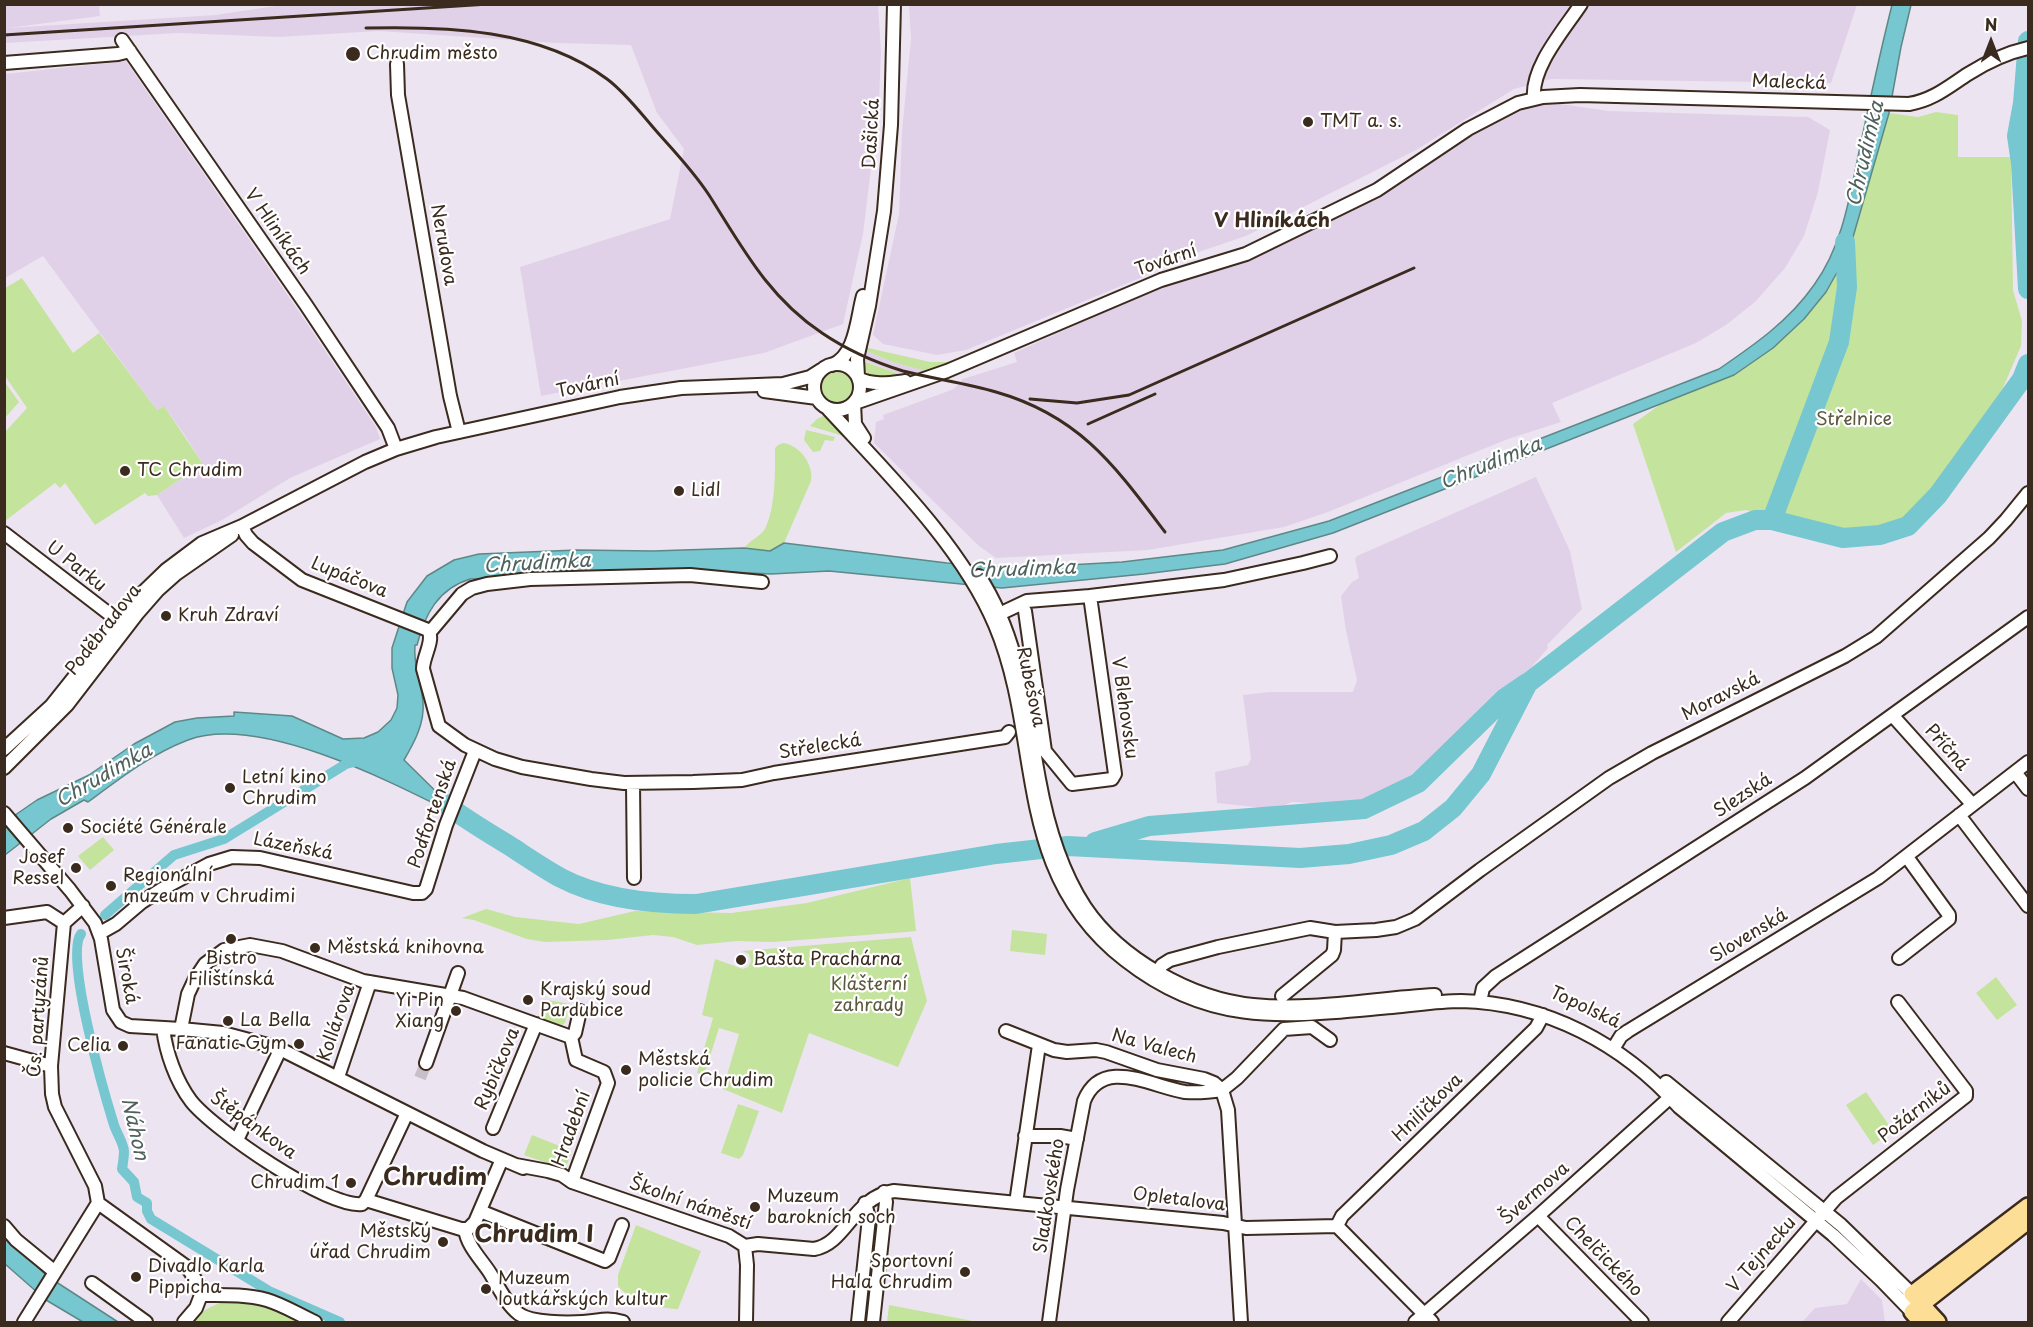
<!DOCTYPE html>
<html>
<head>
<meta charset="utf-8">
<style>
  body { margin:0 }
  #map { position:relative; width:2033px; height:1327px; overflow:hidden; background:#ede4f2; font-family:"Playpen Sans",sans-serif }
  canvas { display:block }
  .frame { position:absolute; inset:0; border:6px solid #3b2a1e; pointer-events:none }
  .north { position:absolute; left:1961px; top:12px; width:60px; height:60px; -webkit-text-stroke:4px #fff; paint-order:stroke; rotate:0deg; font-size:16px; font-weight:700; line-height:24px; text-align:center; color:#3b2a1e }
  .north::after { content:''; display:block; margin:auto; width:21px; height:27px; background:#3b2a1e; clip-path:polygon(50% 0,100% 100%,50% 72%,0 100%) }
</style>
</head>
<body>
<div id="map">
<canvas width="2033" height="1327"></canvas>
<div class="frame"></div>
<div class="north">N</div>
</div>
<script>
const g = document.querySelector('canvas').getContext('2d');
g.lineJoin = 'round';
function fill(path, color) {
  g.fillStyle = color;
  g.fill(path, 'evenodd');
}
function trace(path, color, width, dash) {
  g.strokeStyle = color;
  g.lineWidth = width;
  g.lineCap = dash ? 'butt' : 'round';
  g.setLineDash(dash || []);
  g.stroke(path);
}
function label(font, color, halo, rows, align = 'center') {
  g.font = font + ' "Playpen Sans",sans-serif';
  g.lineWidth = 4.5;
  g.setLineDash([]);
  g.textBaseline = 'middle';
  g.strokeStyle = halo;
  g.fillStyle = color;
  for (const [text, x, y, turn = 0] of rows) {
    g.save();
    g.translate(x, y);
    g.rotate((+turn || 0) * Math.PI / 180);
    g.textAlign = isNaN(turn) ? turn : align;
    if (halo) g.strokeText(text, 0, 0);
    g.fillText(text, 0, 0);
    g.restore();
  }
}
fill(new Path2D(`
  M 5,4 L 99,5 L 100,16 L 8,28 L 215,15 L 289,4 L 878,5 L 881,52 L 879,103 L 863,234 L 843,324 L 764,353 L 541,396 L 520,267 L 670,219 L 684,149 L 657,113 L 631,45 L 556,43 L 379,31 L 278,37 L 178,33 L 5,43 Z
  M 909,5 L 1857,5 L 1831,83 L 1551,79 L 1514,89 L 1416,150 L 1246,236 L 1160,265 L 1145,276 L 966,350 L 937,355 L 883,344 L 873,335 L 899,214 L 902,131 L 911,39 Z
  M 126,61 L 302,316 L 376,427 L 380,439 L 290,478 L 222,520 L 184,538 L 157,495 L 203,464 L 184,434 L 164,406 L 157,410 L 43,256 L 5,278 L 5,74 Z
  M 1547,102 L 1609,111 L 1808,117 L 1830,130 L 1818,192 L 1804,236 L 1785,268 L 1755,302 L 1726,325 L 1696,343 L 1552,403 L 1561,422 L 1508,439 L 1328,512 L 1284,527 L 1148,550 L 996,558 L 979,546 L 874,443 L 876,422 L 884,419 L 883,415 L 954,389 L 963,379 L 1017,362 L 1014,353 L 1180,278 L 1228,265 L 1488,123 L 1522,108 Z
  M 864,350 L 895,363 L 926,371 L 905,376 L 863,360 Z
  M 1536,477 L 1570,551 L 1582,609 L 1547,645 L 1548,648 L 1485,721 L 1435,764 L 1406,783 L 1354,802 L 1337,805 L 1292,802 L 1285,805 L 1264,808 L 1217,803 L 1215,772 L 1248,765 L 1251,759 L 1243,695 L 1269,692 L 1353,692 L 1357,680 L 1346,631 L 1341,596 L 1352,582 L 1359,578 L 1355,559 L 1357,556 Z
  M 1861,1279 L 1882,1300 L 1885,1322 L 1802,1322 L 1815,1308 L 1847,1304 Z`), '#e1d1e8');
fill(new Path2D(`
  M 1936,112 L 1958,115 L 1958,157 L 2011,157 L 2013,290 L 2022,321 L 2021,346 L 1996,404 L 1928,505 L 1895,531 L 1865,534 L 1768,513 L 1767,515 L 1746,510 L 1726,513 L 1676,552 L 1633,424 L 1665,401 L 1734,375 L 1773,348 L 1804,319 L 1826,292 L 1851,244 L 1889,113 L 1918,117 Z
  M 22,278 L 73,353 L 99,333 L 157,410 L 164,406 L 203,464 L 157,495 L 148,496 L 145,493 L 95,525 L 65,483 L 60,488 L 55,483 L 5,521 L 5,432 L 27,408 L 5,376 L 5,288 Z
  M 864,347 L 930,362 L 952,362 L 926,371 L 895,363 L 864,350 Z
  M 863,361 L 905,376 L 873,378 L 866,372 Z
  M822 387a15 15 0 1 1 30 0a15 15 0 1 1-30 0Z
  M 4,381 L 19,402 L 5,418 L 4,418 Z
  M 823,416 L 827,417 L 850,438 L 810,426 L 817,419 Z
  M 806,430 L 835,437 L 833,441 L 825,440 L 820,451 L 813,452 L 804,440 Z
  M 783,443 C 800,445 814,465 811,481 L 784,543 L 770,551 L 744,548 C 750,540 761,536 765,529 C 776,506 775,473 775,448 L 778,445 Z
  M 103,837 L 114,850 L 90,870 L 78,856 Z
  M 910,878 L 916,931 L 906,932 L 772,942 L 737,941 L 697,945 L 673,937 L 653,935 L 607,940 L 545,942 L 527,939 L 474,920 L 462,918 L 486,909 L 515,917 L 579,924 L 635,911 L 731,913 L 807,903 Z
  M 1012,930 L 1047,934 L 1045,955 L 1010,951 Z
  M 911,937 L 927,1001 L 898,1067 L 809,1033 L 782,1113 L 723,1089 L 739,1034 L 719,1028 L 704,1075 L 697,1073 L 713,1018 L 702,1015 L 715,959 L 743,969 L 748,967 L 751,961 L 749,954 L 742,951 Z
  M 1996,977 L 2017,1005 L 1997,1020 L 1976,993 Z
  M 543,999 L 570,1004 L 565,1023 L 562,1025 L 538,1019 Z
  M 1866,1092 L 1893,1131 L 1873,1145 L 1846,1105 Z
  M 738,1104 L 759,1111 L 743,1155 L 739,1159 L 721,1153 Z
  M 532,1135 L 572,1151 L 565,1169 L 524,1155 Z
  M 636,1225 L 701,1251 L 678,1309 C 661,1309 628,1300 618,1286 L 618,1275 Z
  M 237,1299 L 264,1304 L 302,1321 L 191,1322 C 204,1308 218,1302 237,1299 Z
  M 889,1305 L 978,1322 L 887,1322 Z`), '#c4e39c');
const water = new Path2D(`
  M 1892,5 L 1911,5 L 1901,47 L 1889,113 L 1851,244 L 1839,269 L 1826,292 L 1804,319 L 1773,348 L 1734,375 L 1333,533 L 1225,564 L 1144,574 L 1002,588 L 829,571 L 771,574 L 689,570 L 470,579 C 438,589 425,614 417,645 L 415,645 C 413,665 421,682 423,702 C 425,723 414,743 404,760 L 463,818 C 397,785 261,713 188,740 C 151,754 119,779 88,802 L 84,800 L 51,819 L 5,855 L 5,822 L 37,800 L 89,775 L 134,744 L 175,722 L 197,718 L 234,716 L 234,712 L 292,716 L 343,739 L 364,738 L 378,732 L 391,720 L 397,708 L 398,695 L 392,668 L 392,648 L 407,602 L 427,576 L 454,560 L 479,554 L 577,550 L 653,551 L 744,548 L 770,551 L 784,543 L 947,563 L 1015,568 L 1122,562 L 1223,550 L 1329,521 L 1719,369 C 1754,345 1789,321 1814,285 C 1843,245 1850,195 1860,147 C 1870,100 1880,52 1892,5 Z
  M 4,1233 L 47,1276 L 118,1322 L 83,1322 L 46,1300 L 5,1264 Z`);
fill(water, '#76c7cf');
trace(water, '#5e8888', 1.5);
trace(new Path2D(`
  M 105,915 L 174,855 L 224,839 L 346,764 L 358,761
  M 81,934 C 64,955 105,1096 114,1125 C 117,1134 123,1142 124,1151 C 124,1157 123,1163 122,1169 L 134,1182 L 137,1197 L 147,1203 L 147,1211 L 151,1219 L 269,1291 L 340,1322`), '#76c7cf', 10);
trace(new Path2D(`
  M 2028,41 L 2023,103 L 2017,136 L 2021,163 L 2028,289
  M 1772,520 L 1839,342 L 1847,287 L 1845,242
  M 444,803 C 465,819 487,832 510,846 C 527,857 543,868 561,878 C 601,899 652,904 696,904 L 996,854 L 1068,846 L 1300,858 L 1349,854 L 1391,845 L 1424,831 L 1453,808 L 1481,774 L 1528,683 L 1723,532 L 1755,520 L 1772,520 L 1843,538 L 1880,535 L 1908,526 L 1938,495 L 2022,379 L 2028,364
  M 1095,842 L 1149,826 L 1364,809 L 1418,783 L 1505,698 L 1527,683`), '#76c7cf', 20);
trace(new Path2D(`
  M 420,1078 L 426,1063`), '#c9bfc8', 12, [12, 6]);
const minor = new Path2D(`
  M 122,40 L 306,305 L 388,428 L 396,449
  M 4,63 L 118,54 L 130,51
  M 397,64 L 398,95 L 450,396 L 459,432
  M 1534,98 C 1531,67 1564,30 1581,4
  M814 387a23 23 0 1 1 46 0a23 23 0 1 1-46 0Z
  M 832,365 C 856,356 857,317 863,296
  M 858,376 L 857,359 L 869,306 L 884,211 L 891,125 L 894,4
  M 858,378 C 872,386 890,383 905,381
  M 764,391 L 817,398
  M 854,403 L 855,424 L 864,438
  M 855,403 L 947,371 L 1161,280 L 1246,254 L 1377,190 L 1468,129 L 1518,103 L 1543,97 L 1580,95 L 1909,104 C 1933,100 1948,87 1968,74 C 1987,62 2006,53 2028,48
  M 828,409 C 886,472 962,546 995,625 C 1044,741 1010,871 1125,960 C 1213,1029 1289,1016 1392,1007 C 1415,1005 1438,1001 1461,1001 C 1546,1003 1623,1044 1679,1107 L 1833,1235 L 1881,1280 L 1912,1312
  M 242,526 L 246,535 L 253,543 L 302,580 L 428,630 C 435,640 423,656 423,669 L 439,726 L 465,745 L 495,759 L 522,767 L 591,779 L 624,783 L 693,782 L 742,780 L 774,773 L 1005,737 L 1009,732
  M 4,533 L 125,626
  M 979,576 C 1019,637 1026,709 1039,779 C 1047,823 1060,869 1085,907 C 1120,959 1192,999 1253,1005 C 1314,1011 1375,998 1435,995
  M 1025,611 L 1045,751 L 1072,784 L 1112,779 L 1115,774 L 1090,596
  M 993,617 L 1027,601 L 1090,596 L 1224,580 L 1303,563 L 1330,556
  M 430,632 L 462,594 L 472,588 L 487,584 L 530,579 L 690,575 L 762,582
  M 1893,716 L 1972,804
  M 4,749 L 51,706 L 138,597 L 166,570 L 202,543 L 242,526 L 365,462 L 396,449 L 436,437 L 620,397 L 681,388 L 783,384 L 810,377 L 821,370
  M 4,768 L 67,705 L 137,614 L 158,590 L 176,574 L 232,535
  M 2015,772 L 2028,789
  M 633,784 L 634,878
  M 4,813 L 70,890 L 95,923 L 101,939 L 113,1010 L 121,1022 L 130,1026 L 181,1029 L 223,1033 L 268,1045 L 286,1052 L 483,1151 L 523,1168
  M 1959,815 L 2028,906
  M 4,918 L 47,912 L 64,923
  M 100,933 L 116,924 L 142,902 L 162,889 L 209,864 L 232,857 L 260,858 L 413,893 L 422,893 L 426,889 L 446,825 L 475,751
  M 1899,958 L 1949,919 L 1949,915 L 1907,857
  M 1154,977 L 1162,965 L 1170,960 L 1218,947 L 1310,928 L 1335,932 L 1376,930 L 1396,927 L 1415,919 L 1480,870 L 1609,778 L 1652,753 L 1845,656 L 1876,637 L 1989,538 L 2006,520 L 2028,493
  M 1282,996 L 1332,955 L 1334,950 L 1335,932
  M 1480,1002 L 1483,988 L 1496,976 L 1805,778 L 2028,617
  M 163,1028 C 166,1053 176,1081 191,1101 C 213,1129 327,1208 362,1204 L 366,1200
  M 181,1029 L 188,994 L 195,979 L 205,964 L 224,950 L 250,945 L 282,951 L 363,981 L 463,998 L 571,1037
  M 1006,1031 L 1054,1050 L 1067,1052 L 1096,1050 L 1106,1052 L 1157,1070 L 1204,1079 L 1214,1083 L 1222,1090 L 1237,1078 L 1284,1029 L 1312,1027 L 1330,1040
  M 571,1037 L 576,1060 L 604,1072 L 608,1083 L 572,1182
  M 571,1037 L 575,1033 L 580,1011
  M 1613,1049 L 1621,1036 L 1628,1031 L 1878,878 L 2028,762
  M 4,1053 L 51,1066
  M 426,1063 L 458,973
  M 338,1077 L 370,982
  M 1666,1082 L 1841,1225 L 1912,1294 L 1906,1300
  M 493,1128 L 536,1024
  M 1025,1136 L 1060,1136 L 1077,1139
  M 237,1140 L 280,1050
  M 516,1165 L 548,1171 L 562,1175 L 572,1182 L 729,1236 L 745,1246 L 758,1244 L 814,1249 C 846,1244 853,1197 894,1191 L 1223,1223 L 1246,1228 L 1337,1226 L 1432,1322
  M 366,1200 L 461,1229 L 468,1229 L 475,1222 L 502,1159
  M 366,1200 L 407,1113
  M 98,1203 L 187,1267 L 199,1285 L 201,1295
  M 1016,1203 L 1039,1045
  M 480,1211 L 605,1261 L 609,1258 L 622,1225
  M 1538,1216 L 1642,1322
  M 4,1226 L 16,1240 L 55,1272
  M 1337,1226 L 1342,1216 L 1536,1028 L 1543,1015
  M 465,1229 C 467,1246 481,1259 490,1273 C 498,1286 506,1304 519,1314 C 532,1323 567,1323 583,1322 C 599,1321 606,1317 623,1322
  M 745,1246 L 747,1265 L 746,1322
  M 92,1283 L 146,1322
  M 201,1295 C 223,1295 246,1294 267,1300 C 284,1305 299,1315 315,1322
  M 24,1322 L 98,1203 L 95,1186 L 55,1107 L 52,1094 L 51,1066 L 64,923 L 83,906
  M 184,1322 L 196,1308 L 201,1295
  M 858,1322 L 869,1218 L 865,1203
  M 873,1322 L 886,1202 L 884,1192
  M 1049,1322 L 1067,1190 L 1084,1101 C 1102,1056 1150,1086 1185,1092 C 1198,1093 1209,1092 1222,1090 L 1228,1110 L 1241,1322
  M 1415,1322 L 1538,1216 L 1675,1093
  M 1728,1322 L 1836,1198 L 1966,1096 L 1966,1091 L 1898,1002`);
const major = new Path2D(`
  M 1921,1322 L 1912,1312 L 2028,1221
  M 1938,1322 L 1912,1294 L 2028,1206`);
trace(minor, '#3b2a1e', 16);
trace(major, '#3b2a1e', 20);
trace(minor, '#fff', 12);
trace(major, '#fcde96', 15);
trace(new Path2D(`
  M 366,28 C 446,26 540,29 607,79 C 626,93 642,115 658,133 C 676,153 694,172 709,195 C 742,247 768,297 822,333 C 847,350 874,362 903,371 C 934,379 966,383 996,392 C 1080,416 1115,466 1165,532
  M 4,35 L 489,4
  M 1030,399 L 1077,403 L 1129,395 L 1414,268
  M 1088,424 L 1155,394`), '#3b2a1e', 3);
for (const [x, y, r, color] of [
  [353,54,8,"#3b2a1e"],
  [1308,122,6,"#3b2a1e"],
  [125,471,6,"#3b2a1e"],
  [679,491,6,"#3b2a1e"],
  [166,616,6,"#3b2a1e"],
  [230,788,6,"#3b2a1e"],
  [68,828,6,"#3b2a1e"],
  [76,868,6,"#3b2a1e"],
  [111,886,6,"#3b2a1e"],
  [231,939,6,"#3b2a1e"],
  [315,948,6,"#3b2a1e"],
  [741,960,6,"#3b2a1e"],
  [528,1000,6,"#3b2a1e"],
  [456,1011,6,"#3b2a1e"],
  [228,1021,6,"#3b2a1e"],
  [299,1044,6,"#3b2a1e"],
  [123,1046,6,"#3b2a1e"],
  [626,1070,6,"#3b2a1e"],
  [351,1183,6,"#3b2a1e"],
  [755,1207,6,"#3b2a1e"],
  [443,1242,6,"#3b2a1e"],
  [965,1272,6,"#3b2a1e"],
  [136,1277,6,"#3b2a1e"],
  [486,1289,6,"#3b2a1e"]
]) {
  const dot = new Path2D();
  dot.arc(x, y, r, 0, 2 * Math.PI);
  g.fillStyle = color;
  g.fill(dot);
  trace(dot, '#fff', 2);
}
label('18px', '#3b2a1e', '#fff', [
  ["Chrudim město",366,54],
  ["TMT a. s.",1320,122],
  ["TC Chrudim",137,471],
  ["Lidl",691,491],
  ["Kruh Zdraví",178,616],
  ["Letní kino",242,778],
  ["Chrudim",242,799],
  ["Société Générale",80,828],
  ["Josef",64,858,"right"],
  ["Ressel",64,879,"right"],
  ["Regionální",123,876],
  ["muzeum v Chrudimi",123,897],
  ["Městská knihovna",327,948],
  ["Bistro",231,959,"center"],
  ["Filištínská",231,980,"center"],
  ["Bašta Prachárna",753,960],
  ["Krajský soud",540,990],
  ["Pardubice",540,1011],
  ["Yi Pin",444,1001,"right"],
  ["Xiang",444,1022,"right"],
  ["La Bella",240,1021],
  ["Fanatic Gym",287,1044,"right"],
  ["Celia",111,1046,"right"],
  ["Městská",638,1060],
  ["policie Chrudim",638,1081],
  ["Chrudim 1",339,1183,"right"],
  ["Muzeum",767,1197],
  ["barokních soch",767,1218],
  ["Městský",431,1232,"right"],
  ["úřad Chrudim",431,1253,"right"],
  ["Sportovní",953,1262,"right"],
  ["Hala Chrudim",953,1283,"right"],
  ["Divadlo Karla",148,1267],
  ["Pippicha",148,1288],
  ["Muzeum",498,1279],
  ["loutkářských kultur",498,1300]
], 'left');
label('18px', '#3b2a1e', '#fff', [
  ["Malecká",1789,83,2],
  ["Dašická",872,134,-87],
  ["V Hliníkách",277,232,55],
  ["Nerudova",443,245,80],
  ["Tovární",1166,261,-19],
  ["Tovární",588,386,-12],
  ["U Parku",76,567,38],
  ["Lupáčova",349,578,22],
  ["Poděbradova",104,630,-52],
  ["Rubešova",1030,687,78],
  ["Moravská",1721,697,-27],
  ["V Blehovsku",1124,708,82],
  ["Střelecká",820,747,-9],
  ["Příčná",1946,748,48],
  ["Slezská",1743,796,-33],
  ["Podfortenská",433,814,-71],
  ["Lázeňská",293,847,11],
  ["Slovenská",1749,936,-31],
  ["Široká",126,976,79],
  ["Topolská",1585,1008,25],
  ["Čs. partyzánů",39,1017,-86],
  ["Kollárova",337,1023,-71],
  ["Na Valech",1154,1047,15],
  ["Rybičkova",498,1069,-67],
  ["Hniličkova",1428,1108,-44],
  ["Požárníků",1915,1113,-38],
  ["Štěpánkova",253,1126,36],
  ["Hradební",572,1129,-70],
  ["Švermova",1535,1194,-41],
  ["Sladkovského",1050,1196,-81],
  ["Opletalova",1179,1200,7],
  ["Školní náměstí",690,1204,19],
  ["V Tejnecku",1762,1255,-49],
  ["Chelčického",1603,1257,46]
]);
label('18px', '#5d583e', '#fff', [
  ["Střelnice",1854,420],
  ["Klášterní",869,985],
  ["zahrady",869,1006]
]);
label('italic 20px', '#50615c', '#fff', [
  ["Chrudimka",1866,154,-77],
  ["Chrudimka",1491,464,-22],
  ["Chrudimka",537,564,-3],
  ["Chrudimka",1022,570,-2],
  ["Chrudimka",104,776,-30],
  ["Náhon",134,1129,77]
]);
label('bold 20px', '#3b2a1e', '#fff', [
  ["V Hliníkách",1272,221]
]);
label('bold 24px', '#3b2a1e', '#fff', [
  ["Chrudim",435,1178],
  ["Chrudim I",534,1235]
]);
</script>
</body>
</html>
